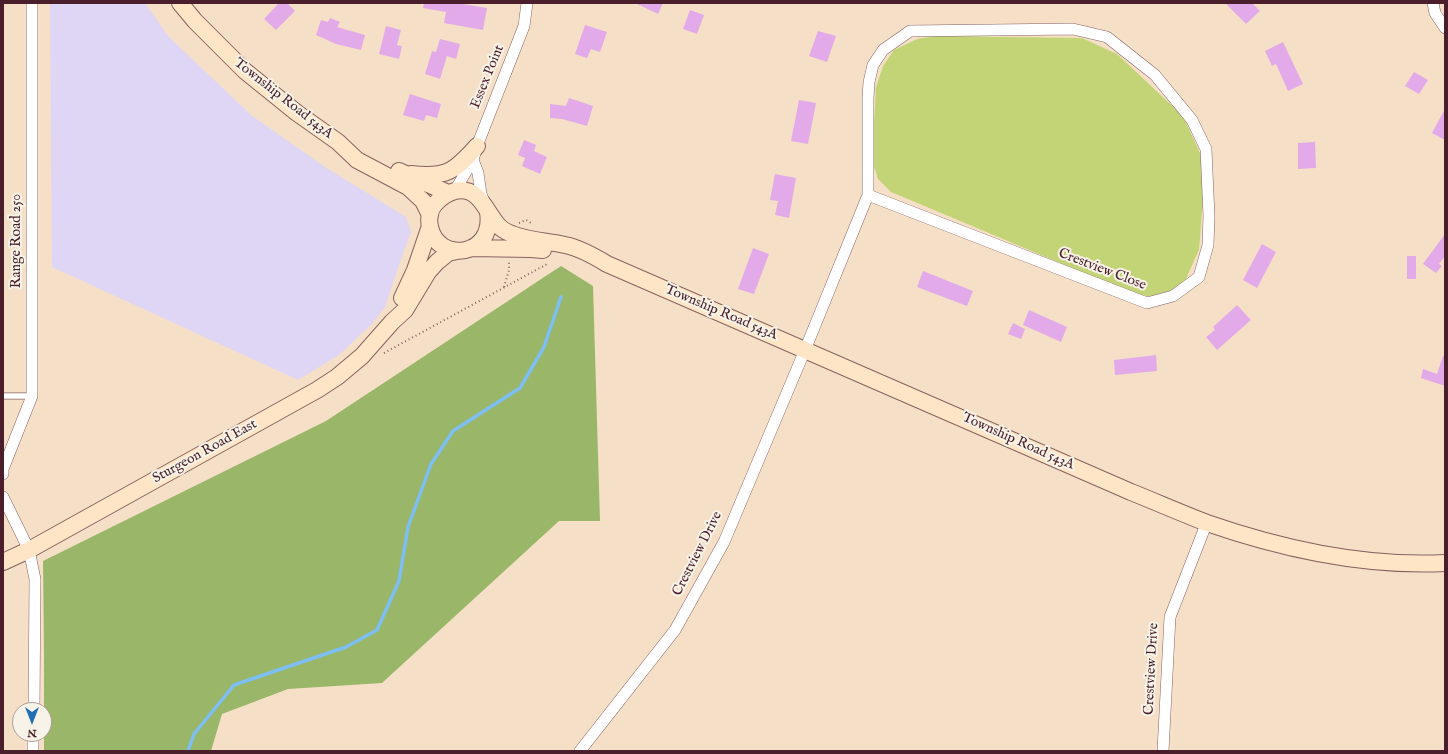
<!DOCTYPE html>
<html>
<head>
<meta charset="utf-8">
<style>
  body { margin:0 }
  #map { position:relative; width:1448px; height:754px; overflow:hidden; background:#f5e0c7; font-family:"IM FELL English",serif }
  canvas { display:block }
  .frame { position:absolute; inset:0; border:4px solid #4a1f2b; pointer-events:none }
  .north { position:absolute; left:12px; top:702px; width:40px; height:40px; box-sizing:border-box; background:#f7f3e8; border:1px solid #b29e9c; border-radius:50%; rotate:180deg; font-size:11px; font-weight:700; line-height:16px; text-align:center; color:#4a1f2b }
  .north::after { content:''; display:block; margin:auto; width:14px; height:18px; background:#1f6fb2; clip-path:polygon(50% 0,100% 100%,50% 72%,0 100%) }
</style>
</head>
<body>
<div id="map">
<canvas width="1448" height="754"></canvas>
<div class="frame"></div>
<div class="north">N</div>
</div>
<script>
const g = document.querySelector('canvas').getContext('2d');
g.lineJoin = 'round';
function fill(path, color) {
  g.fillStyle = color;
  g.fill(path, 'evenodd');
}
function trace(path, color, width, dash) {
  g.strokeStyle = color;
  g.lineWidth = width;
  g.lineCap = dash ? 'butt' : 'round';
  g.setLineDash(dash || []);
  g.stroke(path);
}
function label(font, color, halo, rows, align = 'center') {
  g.font = font + ' "IM FELL English",serif';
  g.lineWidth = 4;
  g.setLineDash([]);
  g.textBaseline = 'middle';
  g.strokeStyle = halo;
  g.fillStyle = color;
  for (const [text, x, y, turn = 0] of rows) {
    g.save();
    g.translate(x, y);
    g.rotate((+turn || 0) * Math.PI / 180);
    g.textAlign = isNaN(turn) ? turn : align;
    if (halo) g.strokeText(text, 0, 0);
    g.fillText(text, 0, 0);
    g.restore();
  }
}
fill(new Path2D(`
  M 50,3 L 145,3 L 168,36 L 251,115 L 325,167 L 406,217 L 411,232 L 401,259 L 385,307 L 372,324 L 339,355 L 298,380 L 52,267 Z`), '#dfd5f5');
fill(new Path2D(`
  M 936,36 L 1082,38 L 1117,54 L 1183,116 L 1200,153 L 1204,187 L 1199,250 L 1184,283 L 1168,294 L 1148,296 L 1134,294 L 891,192 L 878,179 L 872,160 L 876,87 L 883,66 L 894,50 L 917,39 Z`), '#c3d477');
fill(new Path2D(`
  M 561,266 L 593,286 L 600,521 L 559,521 L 382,683 L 288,689 L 222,714 L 211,751 L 44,751 L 44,655 L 43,561 L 326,421 Z`), '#9ab668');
trace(new Path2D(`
  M 188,751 L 194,734 L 234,685 L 346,647 L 377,630 L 399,581 L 408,527 L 431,464 L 453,431 L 520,388 L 544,347 L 561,297`), '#7dbff3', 3.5);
fill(new Path2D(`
  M 279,3 L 287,3 L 295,11 L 276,30 L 264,19 Z
  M 424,3 L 457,3 L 487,8 L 483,30 L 444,23 L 446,12 L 423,8 Z
  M 635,3 L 663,3 L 658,14 Z
  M 1225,3 L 1252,3 L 1260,11 L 1246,24 Z
  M 690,10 L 704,15 L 697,34 L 683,29 Z
  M 330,18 L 340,22 L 337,27 L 365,35 L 361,50 L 336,44 L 316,35 L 321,20 L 328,22 Z
  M 585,25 L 607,32 L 600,52 L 591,49 L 587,58 L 575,54 Z
  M 386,26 L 401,30 L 397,45 L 402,46 L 399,59 L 379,54 Z
  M 818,31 L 836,36 L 827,62 L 809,56 Z
  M 440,39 L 460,44 L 456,59 L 447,56 L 440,79 L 425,74 L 432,51 L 436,52 Z
  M 1283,42 L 1303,84 L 1288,91 L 1276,64 L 1272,66 L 1265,51 Z
  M 1414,72 L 1428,80 L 1419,94 L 1405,86 Z
  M 410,94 L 441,104 L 437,118 L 426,115 L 424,121 L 403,115 Z
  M 569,98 L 593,106 L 587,126 L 562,119 L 550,118 L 550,104 L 566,106 Z
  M 799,100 L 816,103 L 808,144 L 791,141 Z
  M 1445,109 L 1445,140 L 1432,133 Z
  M 524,140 L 536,145 L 534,151 L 547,157 L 540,174 L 522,166 L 525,158 L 518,155 Z
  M 1315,142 L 1316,168 L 1298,169 L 1298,143 Z
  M 775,174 L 796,178 L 789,218 L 775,215 L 778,201 L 770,200 Z
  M 1445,234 L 1445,256 L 1439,264 L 1442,266 L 1436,273 L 1423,264 Z
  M 1262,244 L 1276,252 L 1257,288 L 1243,280 Z
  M 753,248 L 769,254 L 754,294 L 738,289 Z
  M 1407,256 L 1416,256 L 1416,279 L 1407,279 Z
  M 923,271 L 973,291 L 967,306 L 917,287 Z
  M 1237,305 L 1251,320 L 1217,350 L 1206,337 L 1215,330 L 1213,327 Z
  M 1029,310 L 1067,327 L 1061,342 L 1023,325 Z
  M 1013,323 L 1025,329 L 1021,339 L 1008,334 Z
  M 1156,355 L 1157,371 L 1115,375 L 1114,360 Z
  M 1443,356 L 1445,356 L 1445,386 L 1421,378 L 1423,369 L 1437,374 Z`), '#e2aae9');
const lane = new Path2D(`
  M 3,396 L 32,396`);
const street = new Path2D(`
  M 1433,3 L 1435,13 L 1445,28
  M 473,160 L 478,173 L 481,194 L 484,202
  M 454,192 L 473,160 L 477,146 L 524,26 L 527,3
  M 3,474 L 3,469 L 32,396 L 32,3
  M 3,497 L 29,550 L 35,579 L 34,710
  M 33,751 L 33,734
  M 580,751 L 675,630 L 724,542 L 805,350 L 868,195 L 868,98 L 869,82 L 873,65 L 883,50 L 910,31 L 1073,29 L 1107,37 L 1155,75 L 1192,120 L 1206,149 L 1209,216 L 1208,245 L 1199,277 L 1173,296 L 1147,303 L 868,195
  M 1163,751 L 1170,617 L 1207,522`);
const secondary = new Path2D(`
  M 180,3 L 195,21 L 245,71 L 297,113 L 338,142 L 357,160 L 408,187 L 423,201 L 430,215
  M 399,171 L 448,193
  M 411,174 C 446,178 454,172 477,146
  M 488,212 C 495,257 438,264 430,227 C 428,219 430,209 435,204 C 441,197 447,193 455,191 C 479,186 485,210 497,224 C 501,229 506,232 512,234 C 529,241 548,241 565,245 C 580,248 594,256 607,264 L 1131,492 C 1156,502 1181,513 1207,523 C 1282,549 1365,567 1445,563
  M 471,248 L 531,249 L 543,250
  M 402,298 L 415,270 L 430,226
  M 3,562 L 29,550 L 317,390 L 337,377 L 362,356 L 392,322 L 405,310 L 428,272 L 437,262 L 448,253 L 457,251`);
trace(lane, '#866362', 7);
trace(street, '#866362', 12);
trace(secondary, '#866362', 18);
trace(new Path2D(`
  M 519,223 L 526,220 L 531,223
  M 504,287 L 509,270 L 509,262
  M 384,353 L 549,263`), '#866362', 2, [1, 3]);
trace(lane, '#fff', 5.5);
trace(street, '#fff', 11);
trace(secondary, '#fee5c5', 16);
label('14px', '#4a1f2b', '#f7f3e8', [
  ["Essex Point",488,77,-68],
  ["Township Road 543A",283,99,38],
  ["Range Road 250",17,241,-90],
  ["Crestview Close",1102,270,21],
  ["Township Road 543A",721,313,23],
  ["Township Road 543A",1018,442,24],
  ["Sturgeon Road East",205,452,-29],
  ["Crestview Drive",698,554,-63],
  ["Crestview Drive",1152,669,-87]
]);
</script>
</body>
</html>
